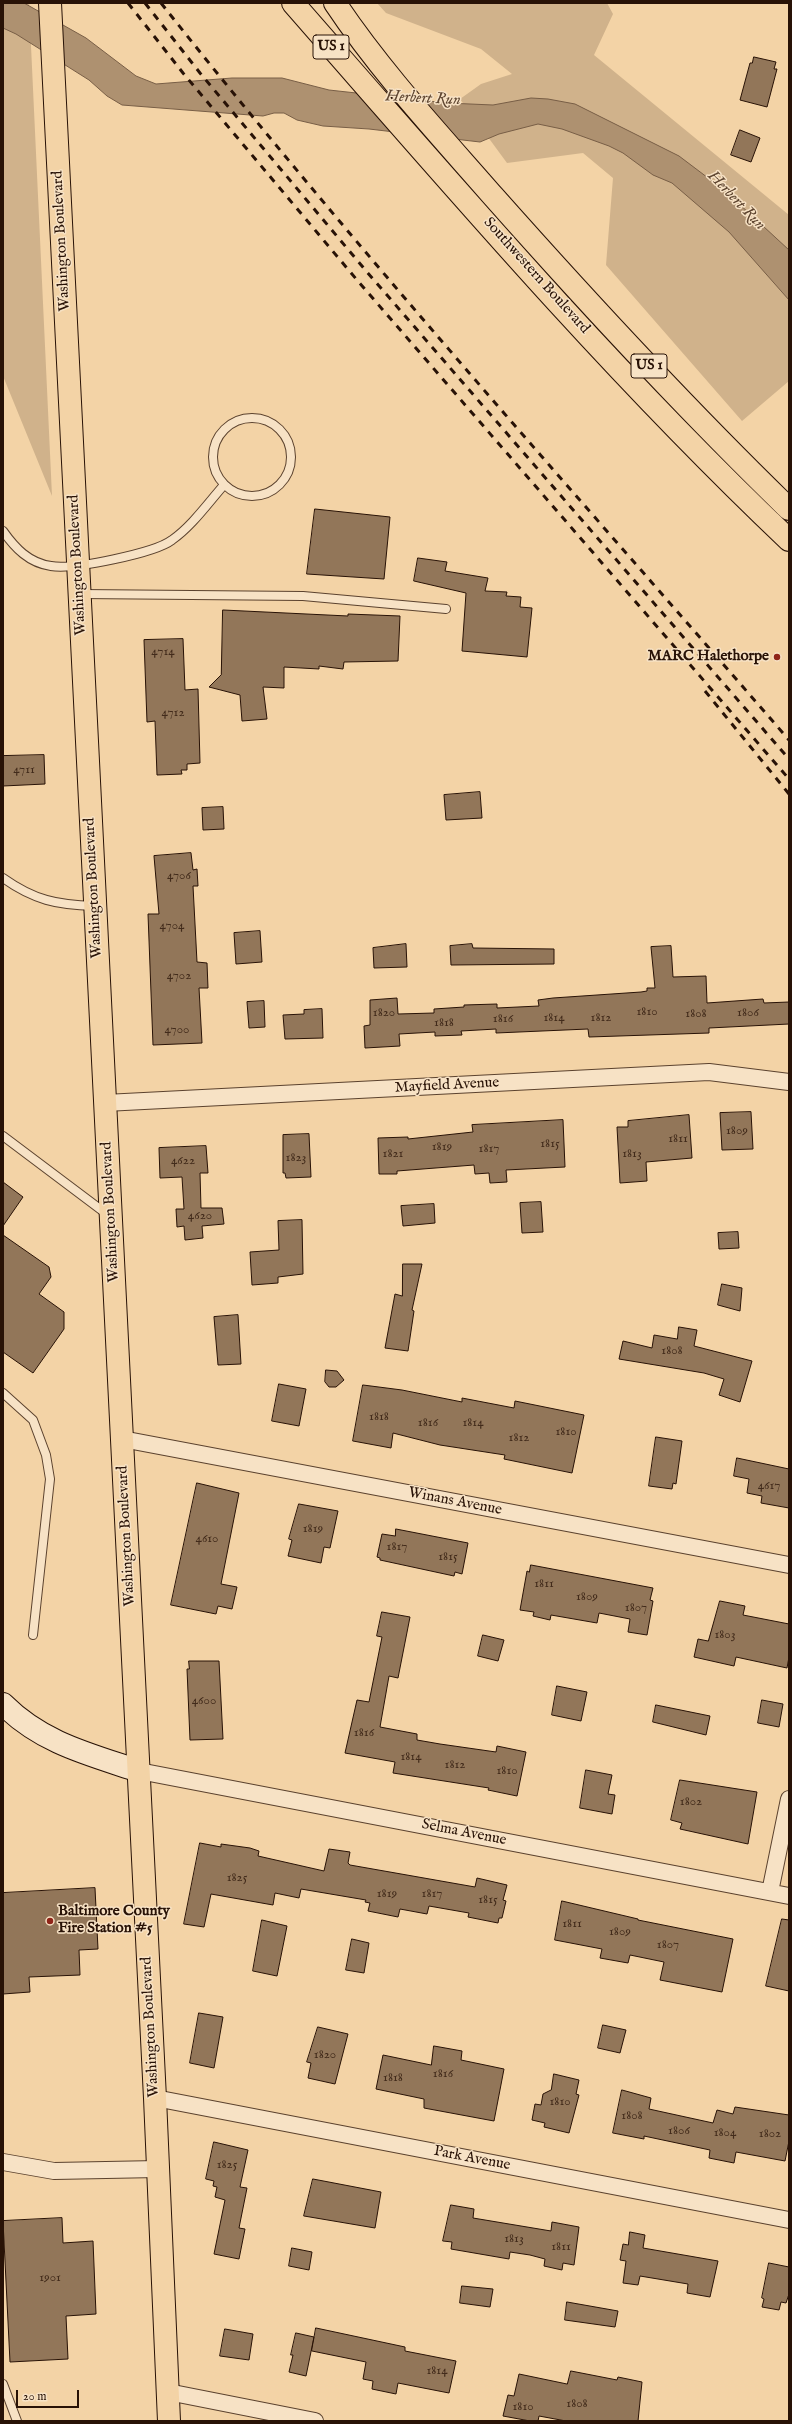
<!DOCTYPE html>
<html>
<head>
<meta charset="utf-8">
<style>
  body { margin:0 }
  #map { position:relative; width:792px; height:2424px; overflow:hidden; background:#f3d3a6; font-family:"IM FELL English",serif }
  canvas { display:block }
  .frame { position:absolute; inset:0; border:4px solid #281206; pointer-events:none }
  .scale { position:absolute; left:16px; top:2390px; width:63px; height:18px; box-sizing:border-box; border:2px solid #281206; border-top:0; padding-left:5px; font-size:12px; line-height:14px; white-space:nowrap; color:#281206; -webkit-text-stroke:3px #f7e2c5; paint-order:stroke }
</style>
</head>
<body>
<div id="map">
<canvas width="792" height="2424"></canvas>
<div class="frame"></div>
<div class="scale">20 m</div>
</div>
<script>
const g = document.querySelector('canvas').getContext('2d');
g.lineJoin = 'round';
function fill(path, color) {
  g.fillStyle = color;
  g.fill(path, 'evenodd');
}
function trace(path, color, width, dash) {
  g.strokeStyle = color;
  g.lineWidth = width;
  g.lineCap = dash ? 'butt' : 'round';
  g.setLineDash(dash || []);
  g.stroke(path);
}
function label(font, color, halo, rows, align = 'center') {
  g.font = font + ' "IM FELL English",serif';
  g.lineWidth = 3;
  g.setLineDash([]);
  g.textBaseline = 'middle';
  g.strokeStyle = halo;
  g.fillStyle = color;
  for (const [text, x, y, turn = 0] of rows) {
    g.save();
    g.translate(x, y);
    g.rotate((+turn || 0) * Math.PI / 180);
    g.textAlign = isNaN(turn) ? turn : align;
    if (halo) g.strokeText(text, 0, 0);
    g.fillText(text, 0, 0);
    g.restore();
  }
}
fill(new Path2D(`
  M 3,3 L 29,3 L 52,496 L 3,376 Z
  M 377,3 L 607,3 L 613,14 L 594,55 L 789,215 L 789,381 L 742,421 L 606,265 L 613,178 L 583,153 L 507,163 L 460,99 L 481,84 L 512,74 L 481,49 L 386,13 Z`), '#d0b28b');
const water = new Path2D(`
  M 3,3 L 24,3 L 86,38 L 136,76 L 156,84 L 232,78 L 282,78 L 329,90 L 447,103 L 493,105 L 531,98 L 548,99 L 575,104 L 679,156 L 724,190 L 789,250 L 789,300 L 729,232 L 672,183 L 653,175 L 623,153 L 609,146 L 562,129 L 538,124 L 499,134 L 480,142 L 369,129 L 323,126 L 297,120 L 284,113 L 274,113 L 263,116 L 122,105 L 107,96 L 89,80 L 16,34 L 3,28 Z`);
fill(water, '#ae9170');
trace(water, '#785e46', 1);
const building = new Path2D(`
  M 754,57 L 776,62 L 774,69 L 777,69 L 767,107 L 740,100 L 750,63 L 752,63 Z
  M 740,130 L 760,138 L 751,162 L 731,155 Z
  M 315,509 L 390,517 L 384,579 L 307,574 Z
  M 418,558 L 447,562 L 445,571 L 488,578 L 485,591 L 507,592 L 506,596 L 521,597 L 520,607 L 532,608 L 527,657 L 462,651 L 466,593 L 414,581 Z
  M 223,610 L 348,616 L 348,614 L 400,616 L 398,661 L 344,662 L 343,669 L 319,666 L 319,669 L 284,667 L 284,688 L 263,687 L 267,719 L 242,721 L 240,695 L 209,687 L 221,675 Z
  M 183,639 L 185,690 L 198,689 L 200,763 L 187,764 L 187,770 L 181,770 L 182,774 L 157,775 L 155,721 L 147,722 L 144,640 Z
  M 44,755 L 45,784 L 3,786 L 3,756 Z
  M 480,792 L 482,818 L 446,820 L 444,795 Z
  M 223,807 L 224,829 L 203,830 L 202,808 Z
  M 191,853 L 193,870 L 197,869 L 198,886 L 193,886 L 197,962 L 207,963 L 208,988 L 199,988 L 202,1043 L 153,1045 L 148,914 L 159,914 L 154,856 Z
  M 260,931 L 262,962 L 236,964 L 234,933 Z
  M 406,944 L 407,967 L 374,968 L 373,948 Z
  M 472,944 L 473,948 L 554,949 L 554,964 L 451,965 L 450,946 Z
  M 671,946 L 673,977 L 706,976 L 707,1003 L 763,999 L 764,1003 L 789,1002 L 789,1024 L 709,1028 L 709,1033 L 589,1037 L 588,1029 L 496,1033 L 496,1029 L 461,1031 L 462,1035 L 435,1036 L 435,1032 L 399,1034 L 400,1046 L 365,1048 L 364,1026 L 370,1025 L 370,1000 L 397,998 L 398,1014 L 434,1013 L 434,1009 L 464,1007 L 464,1005 L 497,1004 L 497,1008 L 539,1006 L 538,1000 L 553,998 L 641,992 L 647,991 L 647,988 L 655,988 L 651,947 Z
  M 264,1001 L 265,1027 L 249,1028 L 247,1002 Z
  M 322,1009 L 323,1038 L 285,1039 L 283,1015 L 304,1014 L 304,1010 Z
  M 751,1112 L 753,1149 L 722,1150 L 720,1113 Z
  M 689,1115 L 692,1158 L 646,1162 L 647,1181 L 620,1183 L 617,1127 L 628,1127 L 628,1121 Z
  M 563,1120 L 565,1167 L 506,1170 L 507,1182 L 490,1183 L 489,1173 L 475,1174 L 474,1165 L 397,1171 L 397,1174 L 379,1174 L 378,1138 L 408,1137 L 408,1139 L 473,1132 L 472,1125 Z
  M 309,1134 L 311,1177 L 286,1178 L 285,1173 L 283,1173 L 283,1135 Z
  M 206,1146 L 208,1173 L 200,1173 L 201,1208 L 222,1208 L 224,1224 L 202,1226 L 203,1238 L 185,1240 L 184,1226 L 177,1227 L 176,1209 L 184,1209 L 182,1177 L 160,1178 L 159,1148 Z
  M 3,1182 L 23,1197 L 3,1226 Z
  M 541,1202 L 543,1232 L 522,1233 L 520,1203 Z
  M 434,1204 L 435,1223 L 403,1226 L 401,1206 Z
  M 302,1220 L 303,1274 L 278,1277 L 278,1283 L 252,1285 L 250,1252 L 279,1250 L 278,1221 Z
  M 738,1232 L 739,1248 L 719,1249 L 718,1233 Z
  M 3,1235 L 49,1267 L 51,1277 L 39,1294 L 64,1312 L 64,1329 L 33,1373 L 3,1352 Z
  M 403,1264 L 422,1264 L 412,1310 L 414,1311 L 408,1351 L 385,1348 L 395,1294 L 402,1296 Z
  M 722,1284 L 742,1288 L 740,1311 L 718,1305 Z
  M 238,1315 L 241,1364 L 218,1365 L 214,1317 Z
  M 679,1327 L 697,1330 L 694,1346 L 752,1361 L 740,1402 L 719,1395 L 724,1379 L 704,1373 L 619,1359 L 623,1341 L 652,1348 L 654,1335 L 677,1339 Z
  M 326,1370 L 337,1371 L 344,1380 L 336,1387 L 329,1387 L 325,1382 Z
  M 279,1384 L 306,1389 L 299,1426 L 272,1421 Z
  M 363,1385 L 402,1390 L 462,1402 L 462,1398 L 514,1408 L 515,1401 L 584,1415 L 572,1473 L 504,1459 L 505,1455 L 440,1445 L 393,1433 L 391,1448 L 353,1441 Z
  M 656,1437 L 682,1441 L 676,1484 L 673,1483 L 672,1489 L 649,1486 Z
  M 737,1458 L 789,1469 L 789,1508 L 761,1503 L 762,1496 L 747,1493 L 749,1479 L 734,1476 Z
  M 197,1483 L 239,1493 L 221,1584 L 237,1587 L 232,1609 L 218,1606 L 216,1614 L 171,1605 Z
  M 299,1504 L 338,1511 L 330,1548 L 324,1547 L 321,1563 L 288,1556 L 292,1540 L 289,1539 Z
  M 396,1529 L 468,1543 L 462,1574 L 455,1572 L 454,1576 L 380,1560 L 380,1558 L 377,1557 L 382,1534 L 395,1536 Z
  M 531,1565 L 653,1588 L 650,1600 L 653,1601 L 647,1635 L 628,1632 L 630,1619 L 599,1613 L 597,1623 L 551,1615 L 550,1620 L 533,1616 L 534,1612 L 520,1610 L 527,1571 L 529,1572 Z
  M 720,1601 L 745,1606 L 743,1615 L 789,1624 L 789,1657 L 787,1668 L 736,1657 L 734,1666 L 694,1657 L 698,1639 L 708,1641 Z
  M 382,1612 L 410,1617 L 398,1678 L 389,1676 L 380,1727 L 417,1734 L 417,1740 L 440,1744 L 496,1752 L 497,1746 L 526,1752 L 517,1796 L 488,1790 L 489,1788 L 393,1773 L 395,1762 L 345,1753 L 357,1700 L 369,1702 L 382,1637 L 377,1636 Z
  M 483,1635 L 504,1640 L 498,1661 L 478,1656 Z
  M 189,1661 L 219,1661 L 223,1739 L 190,1740 L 187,1669 L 189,1669 Z
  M 557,1686 L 587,1692 L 581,1721 L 552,1715 Z
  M 762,1700 L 783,1704 L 779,1727 L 758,1723 Z
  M 656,1705 L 710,1716 L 706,1735 L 653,1722 Z
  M 586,1770 L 612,1775 L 608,1794 L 615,1795 L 612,1814 L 580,1808 Z
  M 680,1780 L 757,1792 L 748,1844 L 680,1829 L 682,1823 L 671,1820 Z
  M 200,1843 L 221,1847 L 221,1844 L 250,1848 L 259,1851 L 258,1856 L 324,1871 L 329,1849 L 350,1852 L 348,1863 L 350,1865 L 475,1887 L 477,1878 L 507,1885 L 503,1900 L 506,1901 L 502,1918 L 499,1918 L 498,1923 L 468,1917 L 469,1913 L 429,1906 L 427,1914 L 400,1909 L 398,1917 L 368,1911 L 370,1903 L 365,1902 L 366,1900 L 301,1889 L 299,1898 L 275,1893 L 273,1905 L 211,1894 L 204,1927 L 184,1924 Z
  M 95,1888 L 98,1949 L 79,1950 L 80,1975 L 29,1977 L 30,1992 L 3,1994 L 3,1893 Z
  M 562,1901 L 638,1919 L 638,1920 L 733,1939 L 722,1992 L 660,1980 L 664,1962 L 630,1955 L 628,1963 L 600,1958 L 602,1949 L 555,1940 Z
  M 782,1919 L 789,1920 L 789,1991 L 766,1986 Z
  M 262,1920 L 287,1926 L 277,1976 L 253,1971 Z
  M 352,1939 L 369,1943 L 364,1973 L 346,1970 Z
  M 199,2013 L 223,2017 L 214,2068 L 190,2063 Z
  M 603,2025 L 626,2030 L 620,2053 L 598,2048 Z
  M 318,2027 L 348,2034 L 335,2084 L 308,2078 L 311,2063 L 307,2062 Z
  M 434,2046 L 462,2051 L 461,2060 L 504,2069 L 494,2121 L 424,2108 L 424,2099 L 376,2089 L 383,2055 L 431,2065 Z
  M 554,2074 L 579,2080 L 576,2094 L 579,2095 L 569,2133 L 544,2127 L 545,2123 L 532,2120 L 535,2104 L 541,2105 L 543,2094 L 551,2090 Z
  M 622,2090 L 651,2098 L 649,2109 L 713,2123 L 717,2110 L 733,2114 L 735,2107 L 789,2115 L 789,2141 L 785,2161 L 736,2152 L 734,2163 L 709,2158 L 710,2150 L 644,2136 L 644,2139 L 613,2133 Z
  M 214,2142 L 248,2150 L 240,2187 L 247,2188 L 239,2228 L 245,2229 L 239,2259 L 214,2254 L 225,2200 L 215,2197 L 217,2187 L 213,2186 L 214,2181 L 206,2179 Z
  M 313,2179 L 381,2192 L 375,2228 L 304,2216 Z
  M 451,2205 L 474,2209 L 473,2218 L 551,2231 L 552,2222 L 579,2227 L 574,2265 L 563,2263 L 562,2270 L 544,2266 L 545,2259 L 530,2255 L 510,2252 L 509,2259 L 451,2249 L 452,2242 L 443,2241 Z
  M 62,2218 L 63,2243 L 93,2241 L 96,2314 L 66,2316 L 68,2359 L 10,2362 L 3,2221 Z
  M 630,2232 L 645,2235 L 643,2248 L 718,2261 L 710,2297 L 687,2293 L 688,2284 L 640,2276 L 638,2285 L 623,2283 L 626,2261 L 620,2260 L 623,2244 L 628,2245 Z
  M 292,2248 L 312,2252 L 309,2270 L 289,2266 Z
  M 769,2263 L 789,2267 L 789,2294 L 786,2303 L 781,2302 L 779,2310 L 762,2307 L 764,2299 L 762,2298 Z
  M 462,2286 L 493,2289 L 490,2307 L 460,2303 Z
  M 567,2302 L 618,2311 L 615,2327 L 565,2320 Z
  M 316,2328 L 405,2347 L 405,2351 L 456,2361 L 449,2393 L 398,2383 L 396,2394 L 372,2389 L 373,2381 L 363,2379 L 366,2362 L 312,2351 Z
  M 225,2329 L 253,2334 L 249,2360 L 220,2356 Z
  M 296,2333 L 314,2337 L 306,2376 L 289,2372 L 293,2355 L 291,2355 Z
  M 571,2371 L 617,2380 L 618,2377 L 642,2382 L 638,2421 L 566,2421 L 539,2416 L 538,2421 L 530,2421 L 503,2416 L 508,2395 L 514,2396 L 519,2374 L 567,2384 Z`);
fill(building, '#927659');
trace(building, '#281206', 1);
const lane = new Path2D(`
  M213 457a39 39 0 1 1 78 0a39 39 0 1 1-78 0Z
  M 3,531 C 15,548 29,563 51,566 C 73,570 155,553 172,540 C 192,526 208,503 224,485
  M 80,594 L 303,596 L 446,609
  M 3,878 C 34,900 57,905 94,906
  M 3,1136 L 108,1215
  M 3,1393 L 33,1420 L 46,1455 L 50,1479 L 33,1635
  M 3,2384 L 17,2421`);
const street = new Path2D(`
  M 105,1103 L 709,1072 L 789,1082
  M 122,1439 L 789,1565
  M 139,1771 L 789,1896
  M 770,1892 L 789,1799
  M 155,2098 L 789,2220
  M 3,2162 L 54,2171 L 158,2169
  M 168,2392 L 315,2421`);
const secondary = new Path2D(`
  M 3,1704 C 42,1743 88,1754 139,1771`);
const primary = new Path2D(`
  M 50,3 L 155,2098 L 169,2421
  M 293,3 C 453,186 612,372 789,540
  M 335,3 C 381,72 439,134 493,196 C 588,303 686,409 789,509`);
trace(lane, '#5b422e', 10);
trace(street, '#5b422e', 18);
trace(secondary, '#281206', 24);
trace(primary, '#281206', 24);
trace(lane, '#f7e2c5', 8);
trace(street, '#f7e2c5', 16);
trace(secondary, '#f7e2c5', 22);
trace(primary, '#f3d3a6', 22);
trace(new Path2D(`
  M 128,3 L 183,73 L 357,280 L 789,779
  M 145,3 L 200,73 L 367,272 L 789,759
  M 161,3 C 361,256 578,496 789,740
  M 705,691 L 789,794`), '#281206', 3, [7, 7]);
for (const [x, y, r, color] of [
  [777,657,4,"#8f2418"],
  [50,1921,4,"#8f2418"]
]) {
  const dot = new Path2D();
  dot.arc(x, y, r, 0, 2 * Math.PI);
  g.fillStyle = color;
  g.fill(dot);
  trace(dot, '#f7e2c5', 1.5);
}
label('13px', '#422b1b', null, [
  ["4714",163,652],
  ["4712",173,713],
  ["4711",24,770],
  ["4706",179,876],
  ["4704",172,926],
  ["4702",179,976],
  ["1810",647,1012],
  ["1820",384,1013],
  ["1806",748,1013],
  ["1808",696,1014],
  ["1814",554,1018],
  ["1812",601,1018],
  ["1816",503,1019],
  ["1818",444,1023],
  ["4700",177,1030],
  ["1809",737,1131],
  ["1811",678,1139],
  ["1815",550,1144],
  ["1819",442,1147],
  ["1817",489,1149],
  ["1821",393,1154],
  ["1813",632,1154],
  ["1823",296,1158],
  ["4622",183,1161],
  ["4620",200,1216],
  ["1808",672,1351],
  ["1818",379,1417],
  ["1816",428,1423],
  ["1814",473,1423],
  ["1810",566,1432],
  ["1812",519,1438],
  ["4617",769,1486],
  ["1819",313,1529],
  ["4610",207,1539],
  ["1817",397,1547],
  ["1815",448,1557],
  ["1811",544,1584],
  ["1809",587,1597],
  ["1807",636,1608],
  ["1803",725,1635],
  ["4600",204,1701],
  ["1816",364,1733],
  ["1814",411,1757],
  ["1812",455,1765],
  ["1810",507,1771],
  ["1802",691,1802],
  ["1825",237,1878],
  ["1819",387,1894],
  ["1817",432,1894],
  ["1815",488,1900],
  ["1811",572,1924],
  ["1809",620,1932],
  ["1807",668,1945],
  ["1820",325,2055],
  ["1816",443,2074],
  ["1818",393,2078],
  ["1810",560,2102],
  ["1808",632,2116],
  ["1806",679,2131],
  ["1804",725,2133],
  ["1802",770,2134],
  ["1825",227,2165],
  ["1813",514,2239],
  ["1811",561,2247],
  ["1901",50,2278],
  ["1814",437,2371],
  ["1808",577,2404],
  ["1810",523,2407]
]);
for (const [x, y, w] of [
  [331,47,36],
  [649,366,36]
]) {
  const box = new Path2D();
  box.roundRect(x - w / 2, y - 12, w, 24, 3);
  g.fillStyle = '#f7e2c5';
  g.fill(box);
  trace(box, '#281206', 1);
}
label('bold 14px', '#281206', null, [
  ["US 1",331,47],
  ["US 1",649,366]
]);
label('15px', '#281206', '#f7e2c5', [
  ["Washington Boulevard",62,241,-93],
  ["Southwestern Boulevard",536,276,48],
  ["Washington Boulevard",78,565,-93],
  ["Washington Boulevard",94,888,-93],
  ["Mayfield Avenue",447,1086,-3],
  ["Washington Boulevard",111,1212,-93],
  ["Winans Avenue",455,1502,11],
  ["Washington Boulevard",127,1536,-93],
  ["Selma Avenue",464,1833,11],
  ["Washington Boulevard",151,2027,-93],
  ["Park Avenue",472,2159,11]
]);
label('bold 15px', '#281206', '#f7e2c5', [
  ["MARC Halethorpe",769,657],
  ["Baltimore County",58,1912,"left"],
  ["Fire Station #5",58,1929,"left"]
], 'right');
label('italic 16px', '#5e4530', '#f7e2c5', [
  ["Herbert Run",423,99,3],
  ["Herbert Run",736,201,46]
]);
</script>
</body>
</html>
